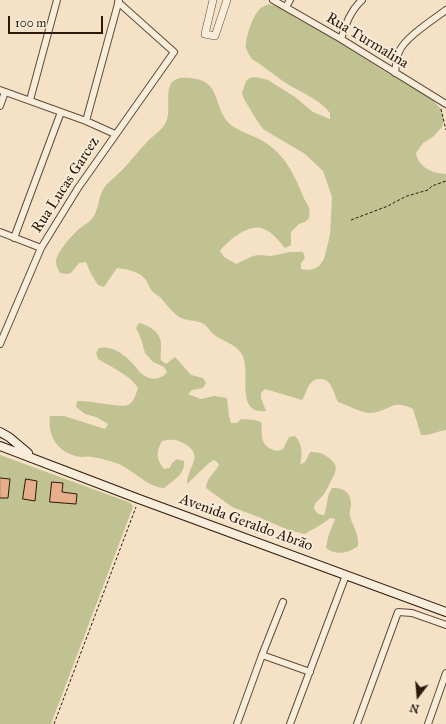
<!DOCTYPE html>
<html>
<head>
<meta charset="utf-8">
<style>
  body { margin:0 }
  #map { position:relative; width:446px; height:724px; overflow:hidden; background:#f5e2c6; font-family:"IM FELL Great Primer",serif }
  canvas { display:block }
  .north { position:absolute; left:398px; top:676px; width:40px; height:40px; -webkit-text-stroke:3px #f8ecda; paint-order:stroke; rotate:196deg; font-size:11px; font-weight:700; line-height:16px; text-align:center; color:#2e1809 }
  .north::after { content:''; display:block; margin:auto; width:14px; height:18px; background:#2e1809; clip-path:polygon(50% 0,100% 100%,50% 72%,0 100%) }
  .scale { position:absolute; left:8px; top:16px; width:95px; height:18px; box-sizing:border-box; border:2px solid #2e1809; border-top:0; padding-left:5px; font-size:12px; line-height:14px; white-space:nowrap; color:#2e1809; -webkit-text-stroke:3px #f8ecda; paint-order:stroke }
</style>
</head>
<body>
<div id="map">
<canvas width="446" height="724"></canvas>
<div class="north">N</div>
<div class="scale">100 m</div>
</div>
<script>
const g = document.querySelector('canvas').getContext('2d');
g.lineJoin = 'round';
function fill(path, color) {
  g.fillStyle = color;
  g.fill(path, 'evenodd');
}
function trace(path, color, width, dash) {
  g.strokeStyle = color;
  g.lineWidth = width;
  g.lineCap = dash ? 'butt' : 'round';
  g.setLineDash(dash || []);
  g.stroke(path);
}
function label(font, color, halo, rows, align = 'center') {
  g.font = font + ' "IM FELL Great Primer",serif';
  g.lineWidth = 4;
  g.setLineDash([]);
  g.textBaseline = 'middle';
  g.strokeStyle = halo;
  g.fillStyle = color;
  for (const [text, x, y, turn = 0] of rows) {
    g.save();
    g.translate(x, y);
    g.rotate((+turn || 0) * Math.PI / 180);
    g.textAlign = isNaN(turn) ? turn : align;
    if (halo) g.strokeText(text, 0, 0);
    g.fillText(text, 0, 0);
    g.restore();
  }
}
fill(new Path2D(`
  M 269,4 L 281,8 L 297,19 L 320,30 L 330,37 L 353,51 L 384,71 L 432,99 L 441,109 L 444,121 L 442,127 L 434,136 L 423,143 L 416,153 C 419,168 432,173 446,174 L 446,430 C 437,431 430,436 421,435 L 413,409 C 392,398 389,412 371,413 C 360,413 348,405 338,402 C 333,392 332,378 319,379 C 316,379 313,380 311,383 C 306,388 306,395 302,400 L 265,389 L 261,393 L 261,398 L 266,411 C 233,415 253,368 241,353 C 234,343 222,341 213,334 C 209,330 207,325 202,323 C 195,320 186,321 179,317 C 172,312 166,304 160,297 C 157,295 155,294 153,292 C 149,288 148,282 145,279 C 139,271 126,269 117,268 L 104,287 L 98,285 L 91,274 L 86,262 L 79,263 L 71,273 L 66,274 L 60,273 C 58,269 56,266 56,262 C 56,254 70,237 76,232 C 82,225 91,223 95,214 C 99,205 99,195 104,188 C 107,183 113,179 117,175 C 129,164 138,151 149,140 C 155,134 163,129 166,122 C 172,110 163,86 175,80 C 180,77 185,78 190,78 C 223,80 212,109 231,125 C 240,132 253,135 263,141 C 284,154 294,173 303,196 C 307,206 311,205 309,218 L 305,222 L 299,224 L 291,232 L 291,245 L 285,248 C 278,240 272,231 261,228 C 248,224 227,241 220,251 L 224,257 L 236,264 L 253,256 L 258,255 L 271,256 L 290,252 L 303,252 L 305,258 L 301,263 L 301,269 L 307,270 L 314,269 L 319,266 L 324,259 L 330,235 L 332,197 L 323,171 L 305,154 L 263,129 L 256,119 L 244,99 L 242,93 L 246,81 L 250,78 L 256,77 L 268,80 L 295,97 L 313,112 L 330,119 L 330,113 C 320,100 303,93 289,85 C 276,77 265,67 252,59 C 250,56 247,52 246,48 C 245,39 252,18 258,11 C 261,7 264,6 269,4 Z
  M 139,323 C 151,326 163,334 161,348 C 161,352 160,355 161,360 L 166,364 L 175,357 L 191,375 L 203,378 L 206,383 L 203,388 L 192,390 L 188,394 L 201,399 L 214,396 L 227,398 L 229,416 L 231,423 L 237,423 L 241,419 L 255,420 L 261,422 C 263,433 259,443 271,449 C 276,451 278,451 283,449 L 289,437 L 295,436 C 302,443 303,455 300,465 L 305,462 L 310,452 C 318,452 324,453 330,459 C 340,466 335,474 330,483 C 328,487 326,491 324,494 C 319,501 315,500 314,509 L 318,514 L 324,515 C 328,506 326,496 332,488 C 343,487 351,492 351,504 C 351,508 349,512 350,516 C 353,528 359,532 358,546 C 349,553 336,556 326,548 L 328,537 L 335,519 L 330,518 C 323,525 313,528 305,534 L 288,530 L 261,518 L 232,507 L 206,488 C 207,476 215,474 219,464 L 214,460 L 209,463 L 187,484 C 187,467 206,455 183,443 C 176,439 170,439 162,441 C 156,452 156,459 164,469 L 170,468 L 172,463 L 177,459 L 184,461 C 186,473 173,481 164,488 C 148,487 135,472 121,465 C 112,461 100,458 91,457 C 88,456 85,457 82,457 C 60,455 47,438 50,416 L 64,416 L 105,429 L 108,424 L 96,417 L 85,414 L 76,407 L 77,401 C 89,400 121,408 128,405 C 134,402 136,394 138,388 C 130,375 111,367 98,359 L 96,353 L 99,348 C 113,345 125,355 134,365 C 137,368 139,372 142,374 C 150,381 161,380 167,372 L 164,367 L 153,362 L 145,353 L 141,339 L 136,328 Z
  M 0,455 L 131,503 L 133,507 L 51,724 L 0,724 Z`), '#c1c291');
const building = new Path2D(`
  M 0,478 L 10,479 L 8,498 L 0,498 Z
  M 26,479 L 37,481 L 35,501 L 23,499 Z
  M 52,482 L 63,483 L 62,492 L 77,494 L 76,504 L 50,502 Z`);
fill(building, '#e7ae8b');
trace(building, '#2e1809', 1);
const minor = new Path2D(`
  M 273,0 L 341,39 L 446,104
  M 286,7 L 290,0
  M 341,39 C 346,24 350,11 362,0
  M 395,73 C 396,66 396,58 399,52 C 404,38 434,19 446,10
  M 0,90 L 86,121 L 115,134
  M 30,100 L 57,0
  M 0,106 L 5,92
  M 86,121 L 119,0
  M 0,232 L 41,248
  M 14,238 L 61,112
  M 0,344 L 41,248 L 78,188 L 174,52 L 118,2
  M 262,655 L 283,602
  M 237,724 L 262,655 L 310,672
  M 290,724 L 346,575
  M 357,724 L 398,612 L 412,613 L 446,625
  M 428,724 L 446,673`);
const tertiary = new Path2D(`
  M 213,0 L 205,34 L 215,36 L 227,0`);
const secondary = new Path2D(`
  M 0,432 L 9,437 L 28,453
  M 0,446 L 139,499 L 446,612`);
trace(minor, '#604a38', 8);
trace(tertiary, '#604a38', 8);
trace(secondary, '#2e1809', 10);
trace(new Path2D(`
  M 441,109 L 446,130
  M 351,220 L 388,206 L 395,202 L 407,196 L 428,190 L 432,186 L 446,181
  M 54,724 L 136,507`), '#2e1809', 1, [3, 2]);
trace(minor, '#f8ecda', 6);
trace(tertiary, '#f8ecda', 7);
trace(secondary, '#f8ecda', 8);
label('15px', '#2e1809', '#f8ecda', [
  ["Rua Turmalina",367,41,31],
  ["Rua Lucas Garcez",66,185,-57],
  ["Avenida Geraldo Abrão",246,523,20]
]);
</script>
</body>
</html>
